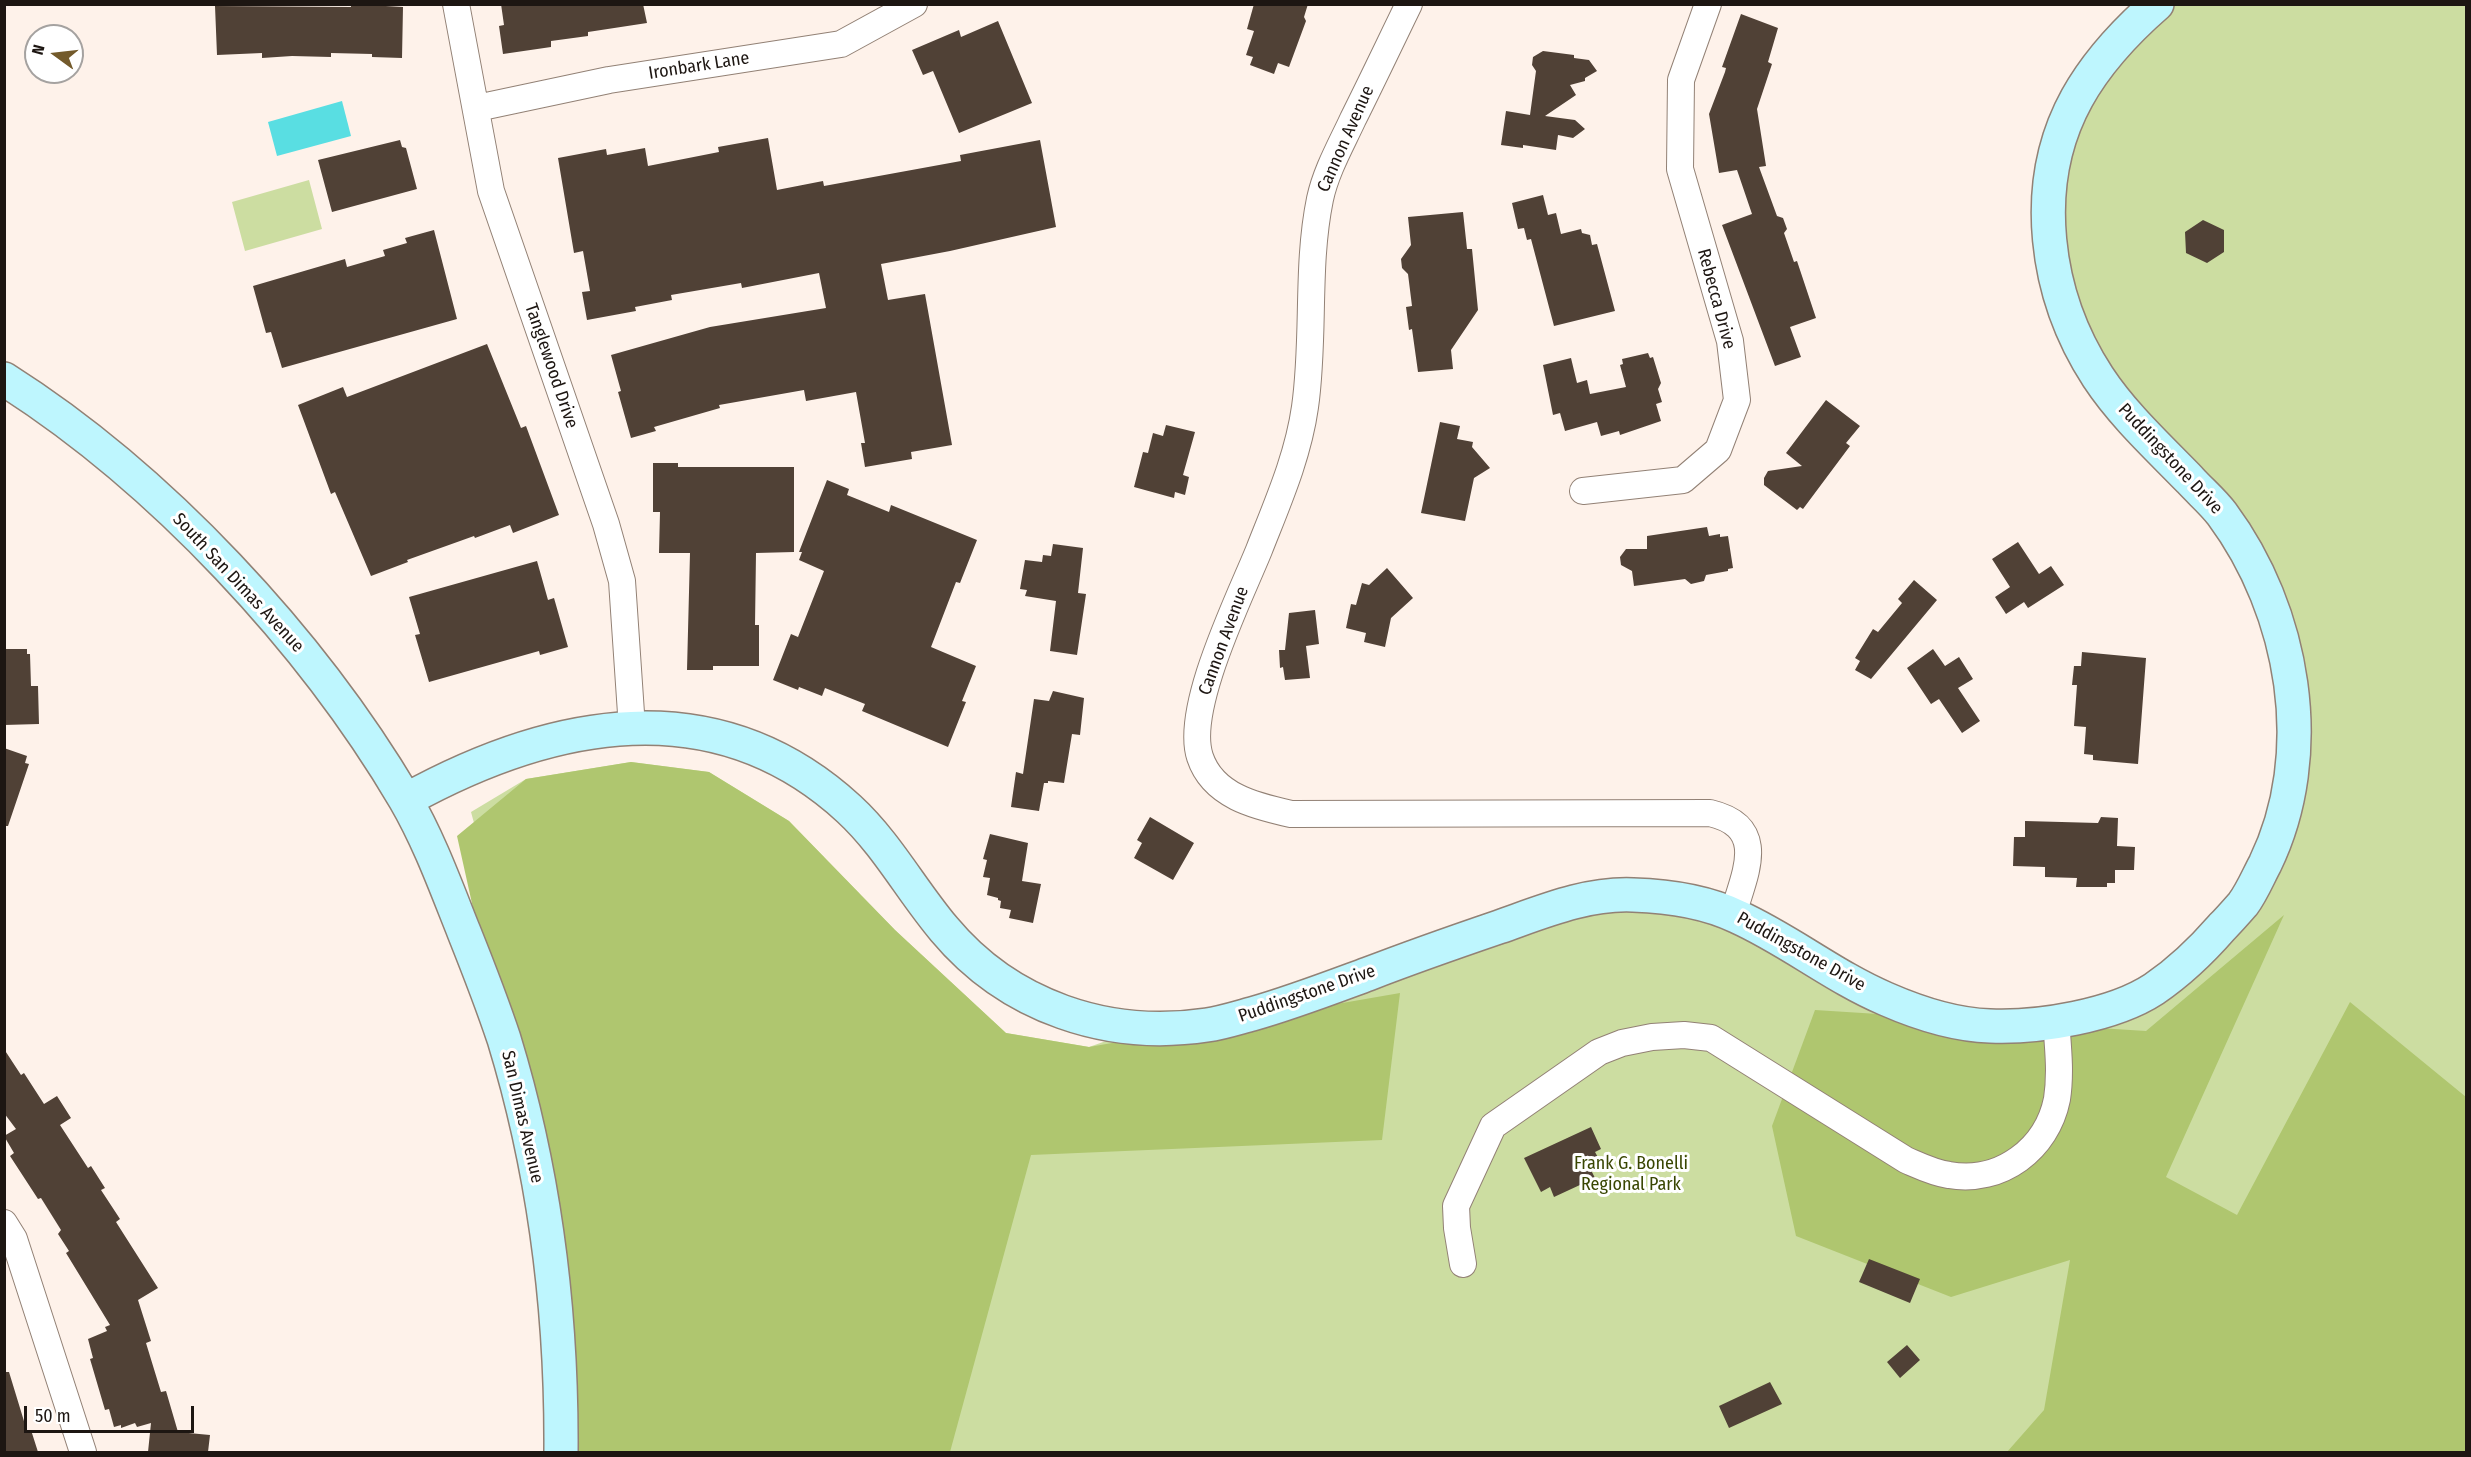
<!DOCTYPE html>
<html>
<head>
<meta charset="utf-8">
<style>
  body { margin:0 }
  #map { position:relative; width:2471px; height:1457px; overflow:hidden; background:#fef2ea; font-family:"Fira Sans Condensed",sans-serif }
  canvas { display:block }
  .frame { position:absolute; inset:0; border:6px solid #1d1612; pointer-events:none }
  .north { position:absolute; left:24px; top:24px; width:60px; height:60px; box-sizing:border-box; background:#fff; border:2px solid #a5a2a0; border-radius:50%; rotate:285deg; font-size:16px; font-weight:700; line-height:24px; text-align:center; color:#1d1612 }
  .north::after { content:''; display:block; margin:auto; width:21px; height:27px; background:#735a2b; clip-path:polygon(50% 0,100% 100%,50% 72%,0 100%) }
  .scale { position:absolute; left:24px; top:1406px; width:170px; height:27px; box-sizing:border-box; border:3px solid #1d1612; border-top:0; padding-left:8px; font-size:18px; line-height:21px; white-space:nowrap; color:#1d1612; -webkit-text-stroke:4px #fff; paint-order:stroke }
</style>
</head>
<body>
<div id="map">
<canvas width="2471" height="1457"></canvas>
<div class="frame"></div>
<div class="north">N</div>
<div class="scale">50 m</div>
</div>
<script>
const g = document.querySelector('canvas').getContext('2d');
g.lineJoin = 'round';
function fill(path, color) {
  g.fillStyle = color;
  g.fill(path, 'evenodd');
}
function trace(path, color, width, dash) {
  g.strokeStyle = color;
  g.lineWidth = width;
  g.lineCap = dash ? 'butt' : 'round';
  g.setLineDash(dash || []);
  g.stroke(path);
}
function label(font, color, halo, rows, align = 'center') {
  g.font = font + ' "Fira Sans Condensed",sans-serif';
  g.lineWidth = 6;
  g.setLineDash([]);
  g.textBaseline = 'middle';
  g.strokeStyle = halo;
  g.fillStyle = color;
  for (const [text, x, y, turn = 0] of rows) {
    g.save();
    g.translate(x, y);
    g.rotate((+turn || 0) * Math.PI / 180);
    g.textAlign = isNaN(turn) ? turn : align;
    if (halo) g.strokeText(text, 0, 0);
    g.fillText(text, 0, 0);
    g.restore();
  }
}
fill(new Path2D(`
  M 2157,5 L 2466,5 L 2466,1452 L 591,1452 L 552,1109 L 471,812 L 526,779 L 631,762 L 709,772 L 789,821 L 895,930 L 1006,1033 L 1089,1047 L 1140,1029 L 1208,1025 L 1570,902 L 1675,899 L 1988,1026 L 2148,993 L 2247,899 L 2291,776 L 2259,575 L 2124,412 L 2057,286 L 2062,133 Z
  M 309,180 L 322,229 L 245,251 L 232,202 Z`), '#ccdda1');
fill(new Path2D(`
  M 631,762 L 709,772 L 789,821 L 895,930 L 1006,1033 L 1089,1047 L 1400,993 L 1382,1140 L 1031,1155 L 950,1452 L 565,1452 L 553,1268 L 457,836 L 526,779 Z
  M 2284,915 L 2166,1177 L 2237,1215 L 2350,1002 L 2466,1097 L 2466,1452 L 2007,1452 L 2044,1410 L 2070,1260 L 1951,1297 L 1796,1236 L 1772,1126 L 1815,1010 L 2146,1031 Z`), '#afc66f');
fill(new Path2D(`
  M 342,101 L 351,136 L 277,156 L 268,122 Z`), '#59dee2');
fill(new Path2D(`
  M 351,4 L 403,7 L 402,58 L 372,57 L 372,54 L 331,53 L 331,57 L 292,56 L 262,58 L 262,53 L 217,55 L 215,6 L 351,7 Z
  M 501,4 L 643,4 L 647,23 L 588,32 L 588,36 L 551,41 L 551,47 L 503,54 L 499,26 L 504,25 Z
  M 1254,4 L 1308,4 L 1304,17 L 1306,21 L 1289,67 L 1278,63 L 1274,74 L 1250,65 L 1253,57 L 1246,55 L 1254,31 L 1247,29 Z
  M 1741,14 L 1778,28 L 1768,62 L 1772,64 L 1757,109 L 1766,166 L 1759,167 L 1777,216 L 1783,218 L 1787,229 L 1784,233 L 1794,262 L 1797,261 L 1816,318 L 1790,327 L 1801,357 L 1775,366 L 1722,225 L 1752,214 L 1737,170 L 1719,173 L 1709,114 L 1725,72 L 1726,68 L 1722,67 Z
  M 998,21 L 1032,103 L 959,133 L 933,71 L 923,75 L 912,50 L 959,30 L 961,37 Z
  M 1543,51 L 1574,55 L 1574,58 L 1589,60 L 1597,71 L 1585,78 L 1585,81 L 1570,85 L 1576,95 L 1545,116 L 1575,120 L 1585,129 L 1573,138 L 1558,135 L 1556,150 L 1523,145 L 1523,148 L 1501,145 L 1506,111 L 1530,115 L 1536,71 L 1532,65 L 1533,57 Z
  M 768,138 L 777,190 L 823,181 L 824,186 L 961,161 L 960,155 L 1040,140 L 1056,227 L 950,251 L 881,264 L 888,300 L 925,294 L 952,445 L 911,452 L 912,459 L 865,467 L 861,443 L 865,443 L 856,392 L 806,401 L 804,390 L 719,405 L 720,408 L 654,427 L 656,431 L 631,438 L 618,392 L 621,391 L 611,355 L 710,327 L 826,308 L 819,273 L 742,288 L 741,283 L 671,295 L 672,300 L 635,307 L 636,311 L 587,320 L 582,292 L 590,291 L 583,251 L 574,253 L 558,158 L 606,149 L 607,155 L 645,148 L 648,166 L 719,152 L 718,147 Z
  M 400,140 L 402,147 L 406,148 L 417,189 L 332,212 L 318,160 Z
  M 1543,195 L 1548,215 L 1556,213 L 1561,234 L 1581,229 L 1582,233 L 1590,235 L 1592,245 L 1597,244 L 1615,311 L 1554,326 L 1531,239 L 1527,240 L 1524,228 L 1518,229 L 1512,203 Z
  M 1463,212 L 1467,249 L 1472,249 L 1478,310 L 1451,350 L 1453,369 L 1418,372 L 1412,329 L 1409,330 L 1406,307 L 1412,306 L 1408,274 L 1402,268 L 1401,259 L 1411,245 L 1408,217 Z
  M 2203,220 L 2224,230 L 2224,252 L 2207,263 L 2186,253 L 2185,232 Z
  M 434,230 L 457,319 L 282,368 L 271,332 L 266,333 L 253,286 L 345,259 L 347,267 L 385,256 L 383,250 L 407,243 L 405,238 Z
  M 487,344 L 521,428 L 526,426 L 559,515 L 513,533 L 510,525 L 475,538 L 474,536 L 407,560 L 408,562 L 371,576 L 335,492 L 331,494 L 298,405 L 343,387 L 347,397 Z
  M 1648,353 L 1650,358 L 1653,357 L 1661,383 L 1658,389 L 1662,402 L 1656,404 L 1661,421 L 1620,435 L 1619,431 L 1601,436 L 1597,422 L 1565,431 L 1560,413 L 1553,415 L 1543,365 L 1571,358 L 1577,383 L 1587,380 L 1590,394 L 1626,387 L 1620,365 L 1623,364 L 1622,359 Z
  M 1826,400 L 1860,426 L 1846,443 L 1850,446 L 1803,509 L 1800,507 L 1797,510 L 1764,485 L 1764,478 L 1768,471 L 1802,466 L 1786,453 Z
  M 1440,422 L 1460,426 L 1457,439 L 1473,442 L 1472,447 L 1490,468 L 1474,478 L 1465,521 L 1421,513 Z
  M 1166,425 L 1195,432 L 1183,475 L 1189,477 L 1185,495 L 1175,492 L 1174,498 L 1134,487 L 1143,452 L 1148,453 L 1153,433 L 1163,436 Z
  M 653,463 L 678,463 L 678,467 L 794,467 L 794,552 L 756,553 L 755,625 L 759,625 L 759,666 L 713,666 L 713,670 L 687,670 L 690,553 L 659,553 L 660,512 L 653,512 Z
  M 827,480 L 849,489 L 847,495 L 889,512 L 891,505 L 977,540 L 960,583 L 956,582 L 931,647 L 976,666 L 962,701 L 966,702 L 948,747 L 862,711 L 865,704 L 825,688 L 822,696 L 799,687 L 798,690 L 773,680 L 791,634 L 798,637 L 824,571 L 799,560 L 802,552 L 799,552 Z
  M 1707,527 L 1709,536 L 1720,534 L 1720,537 L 1728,536 L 1733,568 L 1728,569 L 1728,571 L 1706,575 L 1704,581 L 1691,584 L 1685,579 L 1634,586 L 1632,571 L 1621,565 L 1620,557 L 1626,549 L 1647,549 L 1647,536 Z
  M 2018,542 L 2039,574 L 2051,566 L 2064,585 L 2028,608 L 2024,602 L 2006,614 L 1995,597 L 2010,587 L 1992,559 Z
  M 1053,544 L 1083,548 L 1078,593 L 1086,594 L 1077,655 L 1050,651 L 1056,601 L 1025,596 L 1027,590 L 1020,589 L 1025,560 L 1042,562 L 1043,555 L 1051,556 Z
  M 537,561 L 548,600 L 554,598 L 568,647 L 540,655 L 539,651 L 429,682 L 415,635 L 420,634 L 409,597 Z
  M 1387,568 L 1413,598 L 1391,618 L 1385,647 L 1364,642 L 1366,633 L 1346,628 L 1351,604 L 1356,605 L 1362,583 L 1369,585 Z
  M 1914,580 L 1937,600 L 1871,679 L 1855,670 L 1860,661 L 1855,658 L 1873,629 L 1878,632 L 1902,603 L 1898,599 Z
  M 1315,610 L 1319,644 L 1306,646 L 1310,678 L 1285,680 L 1283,667 L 1280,668 L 1279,650 L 1285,650 L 1289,613 Z
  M 4,649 L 27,649 L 27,654 L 30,654 L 31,686 L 38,686 L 39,724 L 4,725 Z
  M 1933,649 L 1945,666 L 1959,657 L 1973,679 L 1958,688 L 1980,721 L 1962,733 L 1939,699 L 1931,704 L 1907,668 Z
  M 2082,652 L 2146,658 L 2138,764 L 2093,760 L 2093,755 L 2084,754 L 2086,727 L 2074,726 L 2077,685 L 2072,685 L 2074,666 L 2081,666 Z
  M 1053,691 L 1084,698 L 1080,735 L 1072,734 L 1064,783 L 1048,781 L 1048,783 L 1044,783 L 1039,811 L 1011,807 L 1016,772 L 1023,774 L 1034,699 L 1049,701 Z
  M 4,748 L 27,756 L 25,763 L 29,764 L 8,826 L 4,826 Z
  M 1150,817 L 1194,843 L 1173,880 L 1134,858 L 1142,843 L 1137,840 Z
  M 2101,817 L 2118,818 L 2117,846 L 2135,847 L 2134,870 L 2115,870 L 2115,883 L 2107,883 L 2107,887 L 2076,887 L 2077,878 L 2045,877 L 2045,867 L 2013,866 L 2014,837 L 2025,837 L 2025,821 L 2098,823 Z
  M 990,834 L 1028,843 L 1022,881 L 1041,884 L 1033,923 L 1009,918 L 1011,910 L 1000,908 L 1001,901 L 998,900 L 998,898 L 987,895 L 990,878 L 983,877 L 987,860 L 983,859 Z
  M 4,1049 L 21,1075 L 24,1073 L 44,1104 L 57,1096 L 71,1118 L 60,1125 L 88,1168 L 91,1166 L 105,1188 L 101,1190 L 120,1219 L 116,1222 L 158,1288 L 138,1300 L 151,1341 L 146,1343 L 161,1392 L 166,1391 L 178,1432 L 210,1435 L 208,1452 L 148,1452 L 151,1423 L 137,1427 L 135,1423 L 121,1428 L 121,1425 L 114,1427 L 109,1409 L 105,1410 L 90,1359 L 93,1358 L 88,1339 L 107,1331 L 105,1327 L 110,1325 L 66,1253 L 69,1251 L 58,1234 L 61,1230 L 41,1198 L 38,1199 L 10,1156 L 14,1153 L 4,1136 L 16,1129 L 4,1113 Z
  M 1591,1127 L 1601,1149 L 1595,1152 L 1601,1163 L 1590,1168 L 1595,1178 L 1554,1197 L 1550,1187 L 1541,1192 L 1524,1158 Z
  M 1869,1259 L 1920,1279 L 1910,1303 L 1859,1282 Z
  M 1907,1345 L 1920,1360 L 1900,1378 L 1887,1362 Z
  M 4,1372 L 9,1372 L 27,1431 L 31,1430 L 38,1452 L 4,1452 Z
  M 1770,1382 L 1782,1404 L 1729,1428 L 1719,1406 Z`), '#504136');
const street = new Path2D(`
  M 456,4 L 491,191 L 606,524 L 622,581 L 632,728
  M 1409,4 C 1390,43 1372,81 1353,119 C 1341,145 1326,171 1320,199 C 1306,267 1315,338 1305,407 C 1298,457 1277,504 1259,550 C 1240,597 1184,709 1200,757 C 1213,796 1255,806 1291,814 L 1710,813 C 1769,827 1745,873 1733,914
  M 477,108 L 609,80 L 841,44 L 914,4
  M 1583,491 L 1683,480 L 1718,450 L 1737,400 L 1730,341 L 1680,169 L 1681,80 L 1708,4
  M 4,1223 L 14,1239 L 83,1452
  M 1463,1264 L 1457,1228 L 1456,1206 L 1493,1126 L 1599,1052 L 1622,1043 L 1652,1037 L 1684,1035 L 1711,1038 L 1906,1160 C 1920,1166 1934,1173 1949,1175 C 2001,1184 2047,1149 2057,1099 C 2061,1073 2058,1047 2056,1021`);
const secondary = new Path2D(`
  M 4,379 C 160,478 311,640 405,799 C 429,840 446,887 464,932 C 478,967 492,1003 504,1039 C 545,1173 562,1313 561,1452
  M 406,800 C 551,720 715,686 849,809 C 887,844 911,890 944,929 C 1009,1007 1108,1040 1207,1025 C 1222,1023 1237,1018 1252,1014 C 1291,1003 1330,988 1368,974 C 1412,957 1455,942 1499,927 C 1542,912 1586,893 1633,895 C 1667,896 1707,902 1738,917 C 1789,940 1834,977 1886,999 C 1918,1013 1956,1025 1990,1026 C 2038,1028 2113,1016 2154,989 C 2179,972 2202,950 2222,927 C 2229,920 2236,912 2243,904 C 2252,892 2258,877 2265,864 C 2319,753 2294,611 2222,514 C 2213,502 2200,491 2190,480 C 2158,447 2123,415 2098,377 C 2045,296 2029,185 2077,98 C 2097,62 2126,31 2157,4`);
trace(street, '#928175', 28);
trace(secondary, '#928175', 36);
trace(street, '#fff', 26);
trace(secondary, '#bef6fe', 33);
label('18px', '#1d1612', '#fff', [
  ["Ironbark Lane",699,66,-9],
  ["Cannon Avenue",1346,139,-66],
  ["Rebecca Drive",1716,299,75],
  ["Tanglewood Drive",551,366,71],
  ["Puddingstone Drive",2170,459,47],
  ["South San Dimas Avenue",238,583,47],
  ["Cannon Avenue",1224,641,-70],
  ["Puddingstone Drive",1801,952,29],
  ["Puddingstone Drive",1307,994,-19],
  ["San Dimas Avenue",522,1117,77]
]);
label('18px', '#394602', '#fff', [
  ["Frank G. Bonelli",1631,1164],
  ["Regional Park",1631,1185]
]);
</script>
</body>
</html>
